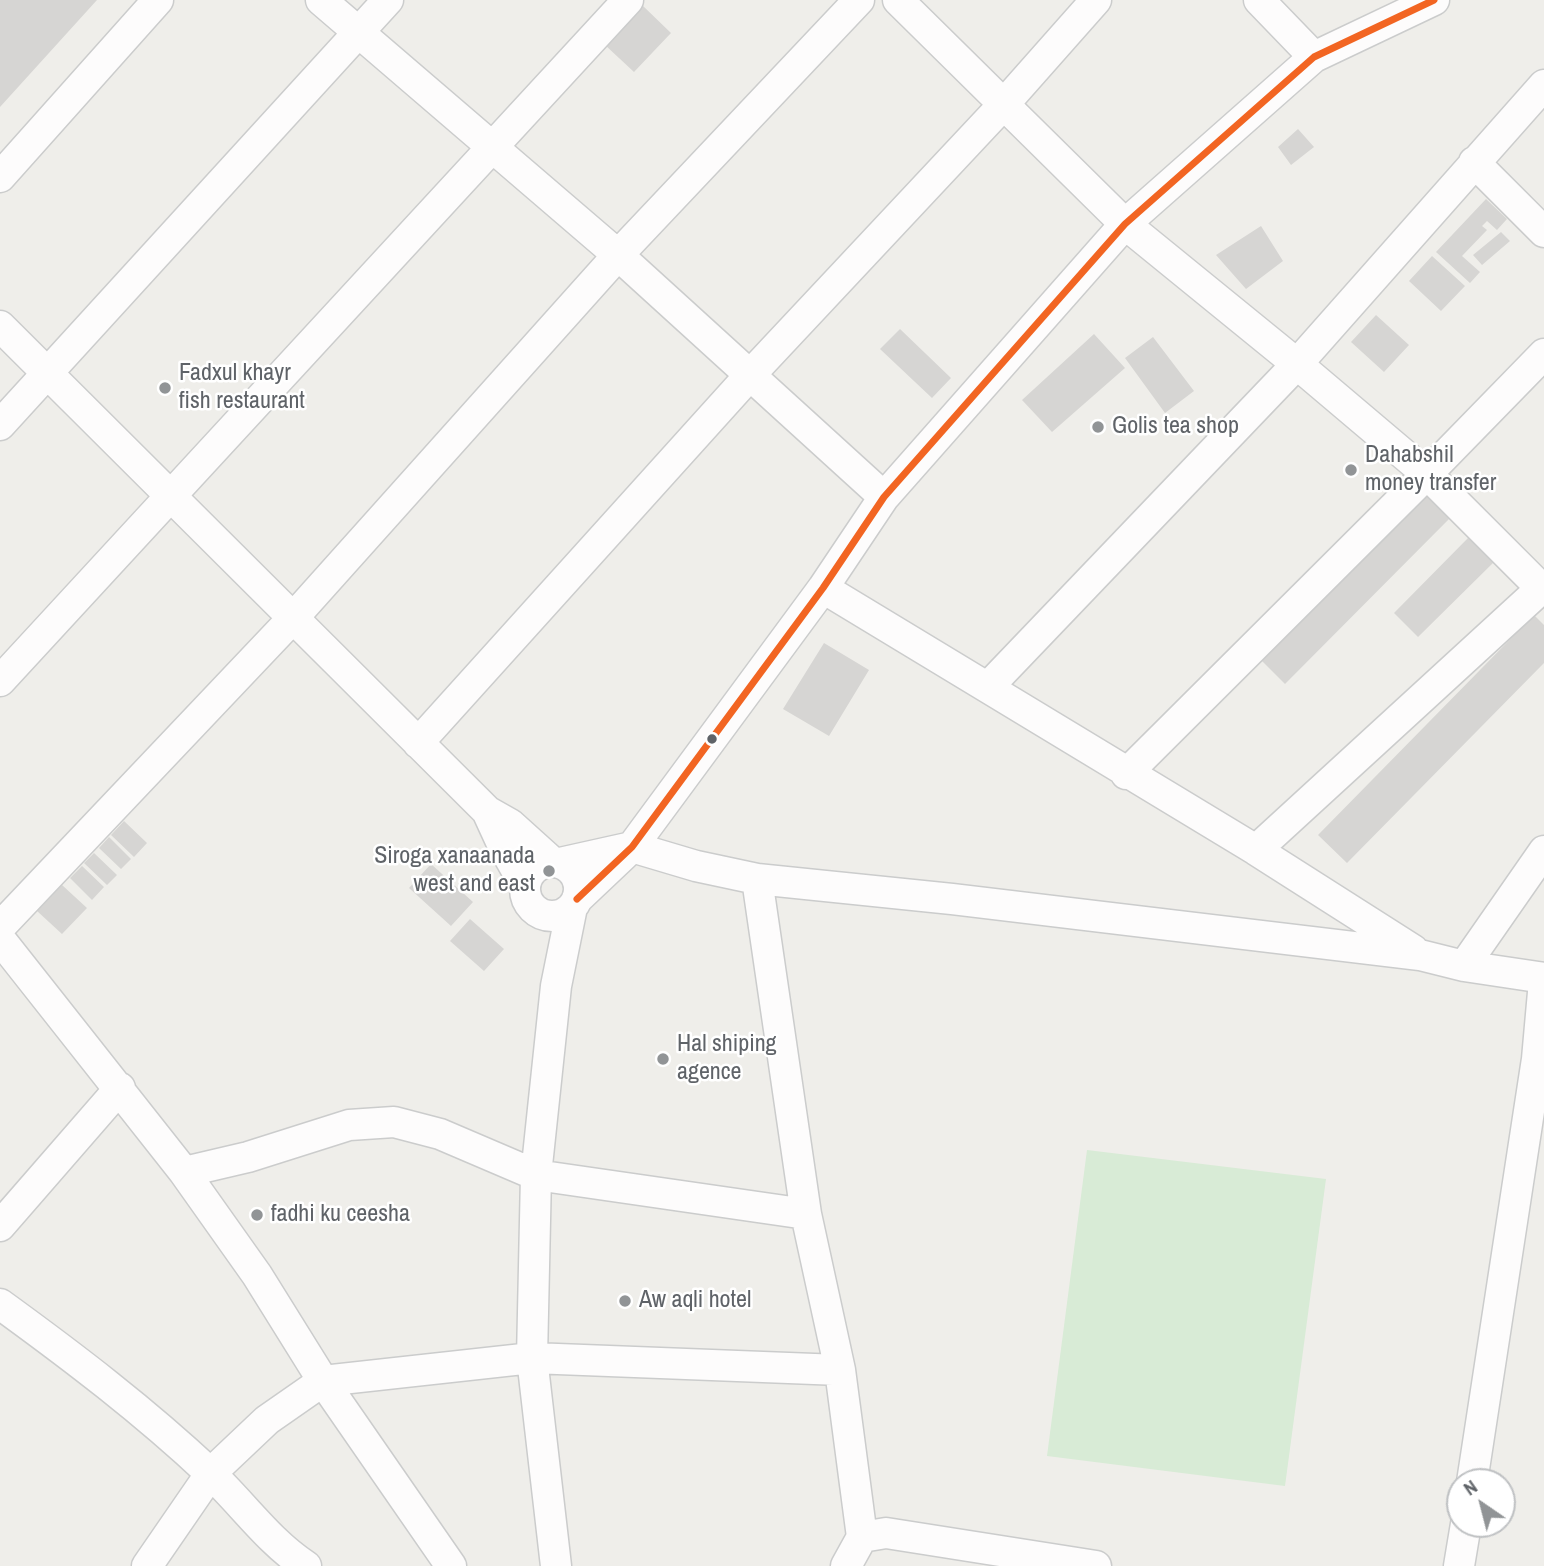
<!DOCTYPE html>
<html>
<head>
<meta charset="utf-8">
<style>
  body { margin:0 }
  #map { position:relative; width:1544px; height:1566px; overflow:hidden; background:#efeeea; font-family:"Archivo Narrow",sans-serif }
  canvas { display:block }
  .north { position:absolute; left:1446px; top:1468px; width:70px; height:70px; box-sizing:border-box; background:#fff; border:2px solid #bfc1c3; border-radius:50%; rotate:325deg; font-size:19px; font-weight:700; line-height:28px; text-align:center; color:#5f6368 }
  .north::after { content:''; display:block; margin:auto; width:24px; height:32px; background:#919496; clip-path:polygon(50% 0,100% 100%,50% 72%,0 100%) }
</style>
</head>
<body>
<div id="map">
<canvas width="1544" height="1566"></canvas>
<div class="north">N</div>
</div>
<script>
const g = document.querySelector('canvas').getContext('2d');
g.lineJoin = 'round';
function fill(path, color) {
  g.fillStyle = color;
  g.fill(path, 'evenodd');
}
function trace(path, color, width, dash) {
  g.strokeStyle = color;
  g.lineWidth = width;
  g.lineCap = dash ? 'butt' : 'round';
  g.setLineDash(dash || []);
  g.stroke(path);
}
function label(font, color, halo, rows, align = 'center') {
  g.font = font + ' "Archivo Narrow",sans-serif';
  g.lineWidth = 5;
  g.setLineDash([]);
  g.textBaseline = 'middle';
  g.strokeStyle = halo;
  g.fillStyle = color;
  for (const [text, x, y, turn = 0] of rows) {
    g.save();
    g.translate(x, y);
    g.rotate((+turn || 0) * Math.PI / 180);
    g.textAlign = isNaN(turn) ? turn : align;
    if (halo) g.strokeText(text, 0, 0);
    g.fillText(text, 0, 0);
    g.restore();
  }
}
fill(new Path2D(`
  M 1087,1150 L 1326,1179 L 1285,1486 L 1047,1456 Z`), '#d8ebd6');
fill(new Path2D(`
  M 0,0 L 97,0 L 0,107 Z
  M 642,5 L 671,33 L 634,72 L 605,45 Z
  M 1298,129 L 1314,147 L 1291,165 L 1278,147 Z
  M 1486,199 L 1507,219 L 1497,230 L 1487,221 L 1482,226 L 1487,230 L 1462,256 L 1480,272 L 1470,283 L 1436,252 Z
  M 1261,226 L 1283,261 L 1246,289 L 1216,255 Z
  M 1501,232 L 1510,241 L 1482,265 L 1473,255 Z
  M 1432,256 L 1465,286 L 1441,311 L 1409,281 Z
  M 1376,315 L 1409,345 L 1384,372 L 1351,342 Z
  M 900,329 L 951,378 L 932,398 L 880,349 Z
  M 1094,334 L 1125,368 L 1052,432 L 1022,400 Z
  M 1153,337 L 1194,391 L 1165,413 L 1125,358 Z
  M 1429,491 L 1453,515 L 1285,684 L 1262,661 Z
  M 1469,537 L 1494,562 L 1418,637 L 1394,613 Z
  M 1534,615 L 1544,625 L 1544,663 L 1347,863 L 1318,835 Z
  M 824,643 L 869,670 L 829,736 L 783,709 Z
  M 124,821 L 147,843 L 134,857 L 111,835 Z
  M 109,837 L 131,859 L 121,869 L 99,848 Z
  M 94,853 L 117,875 L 107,885 L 84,863 Z
  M 431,864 L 473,902 L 451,926 L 409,888 Z
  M 82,866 L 104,887 L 92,900 L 70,878 Z
  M 62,885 L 87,908 L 62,934 L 37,911 Z
  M 470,919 L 504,949 L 484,971 L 450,941 Z`), '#d6d5d3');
const minor = new Path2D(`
  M 321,0 L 618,255 L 884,497
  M 898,0 L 1125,224 L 1297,364 L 1427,474 L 1544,591
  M 1259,0 L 1314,57
  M 1474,162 L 1544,232
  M 0,177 L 158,0
  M 0,326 L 487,811 L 510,824 L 551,861
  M 0,425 L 388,0
  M 823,588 L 1256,850 L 1413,950
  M 0,681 L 628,0
  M 988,687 L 1297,364 L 1544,85
  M 418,743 L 750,375 L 1004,104 L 1096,0
  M 1126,774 L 1427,474 L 1544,354
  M 487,811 L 504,848 L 525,885
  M 1256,850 L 1544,586
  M525 889a27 27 0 1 1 54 0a27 27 0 1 1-54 0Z
  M 560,863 L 632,847 L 696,866 L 757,879 L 952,899 L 1420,955 L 1464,966 L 1544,978
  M 757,879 L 806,1214 L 840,1370 L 862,1537 L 846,1566
  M 577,899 L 632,847 L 823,588 L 884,497 L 1125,224 L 1314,57 L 1434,0
  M 0,927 L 293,618 L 618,255 L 859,0
  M 0,939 L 184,1172 L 257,1275 L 323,1381 L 451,1566
  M 1464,966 L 1544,851
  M 184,1172 L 248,1157 L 349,1125 L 394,1122 L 440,1134 L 536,1175 L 806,1214
  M 0,1226 L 120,1088
  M 0,1304 C 73,1357 144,1411 210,1473 C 242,1503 269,1542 306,1566
  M 1472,1482 L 1537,1059 L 1544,981
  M 862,1537 L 886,1533 L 1096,1566
  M 147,1566 L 211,1473 L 267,1420 L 323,1381 L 532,1358 L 840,1370
  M 556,1566 L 532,1358 L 536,1175 L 556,986 L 572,907
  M 1459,1566 L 1466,1524`);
trace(minor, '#cbcccc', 33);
trace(minor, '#fdfcfc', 30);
trace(new Path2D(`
  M 577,899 L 632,847 L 823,588 L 884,497 L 1125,224 L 1314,57 L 1434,0`), '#f26522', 7);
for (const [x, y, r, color] of [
  [165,388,7,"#919496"],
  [1098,427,7,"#919496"],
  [1351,470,7,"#919496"],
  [712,739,6,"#5f6368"],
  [549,871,7,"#919496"],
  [663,1059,7,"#919496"],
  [257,1215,7,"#919496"],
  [625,1301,7,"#919496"]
]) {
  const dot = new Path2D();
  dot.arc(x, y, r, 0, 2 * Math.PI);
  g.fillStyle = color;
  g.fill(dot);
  trace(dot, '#fff', 2.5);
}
label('24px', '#5f6368', '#fff', [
  ["Fadxul khayr",179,374],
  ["fish restaurant",179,402],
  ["Golis tea shop",1112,427],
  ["Dahabshil",1365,456],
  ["money transfer",1365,484],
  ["Siroga xanaanada",535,857,"right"],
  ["west and east",535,885,"right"],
  ["Hal shiping",677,1045],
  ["agence",677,1073],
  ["fadhi ku ceesha",271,1215],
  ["Aw aqli hotel",639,1301]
], 'left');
</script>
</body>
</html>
